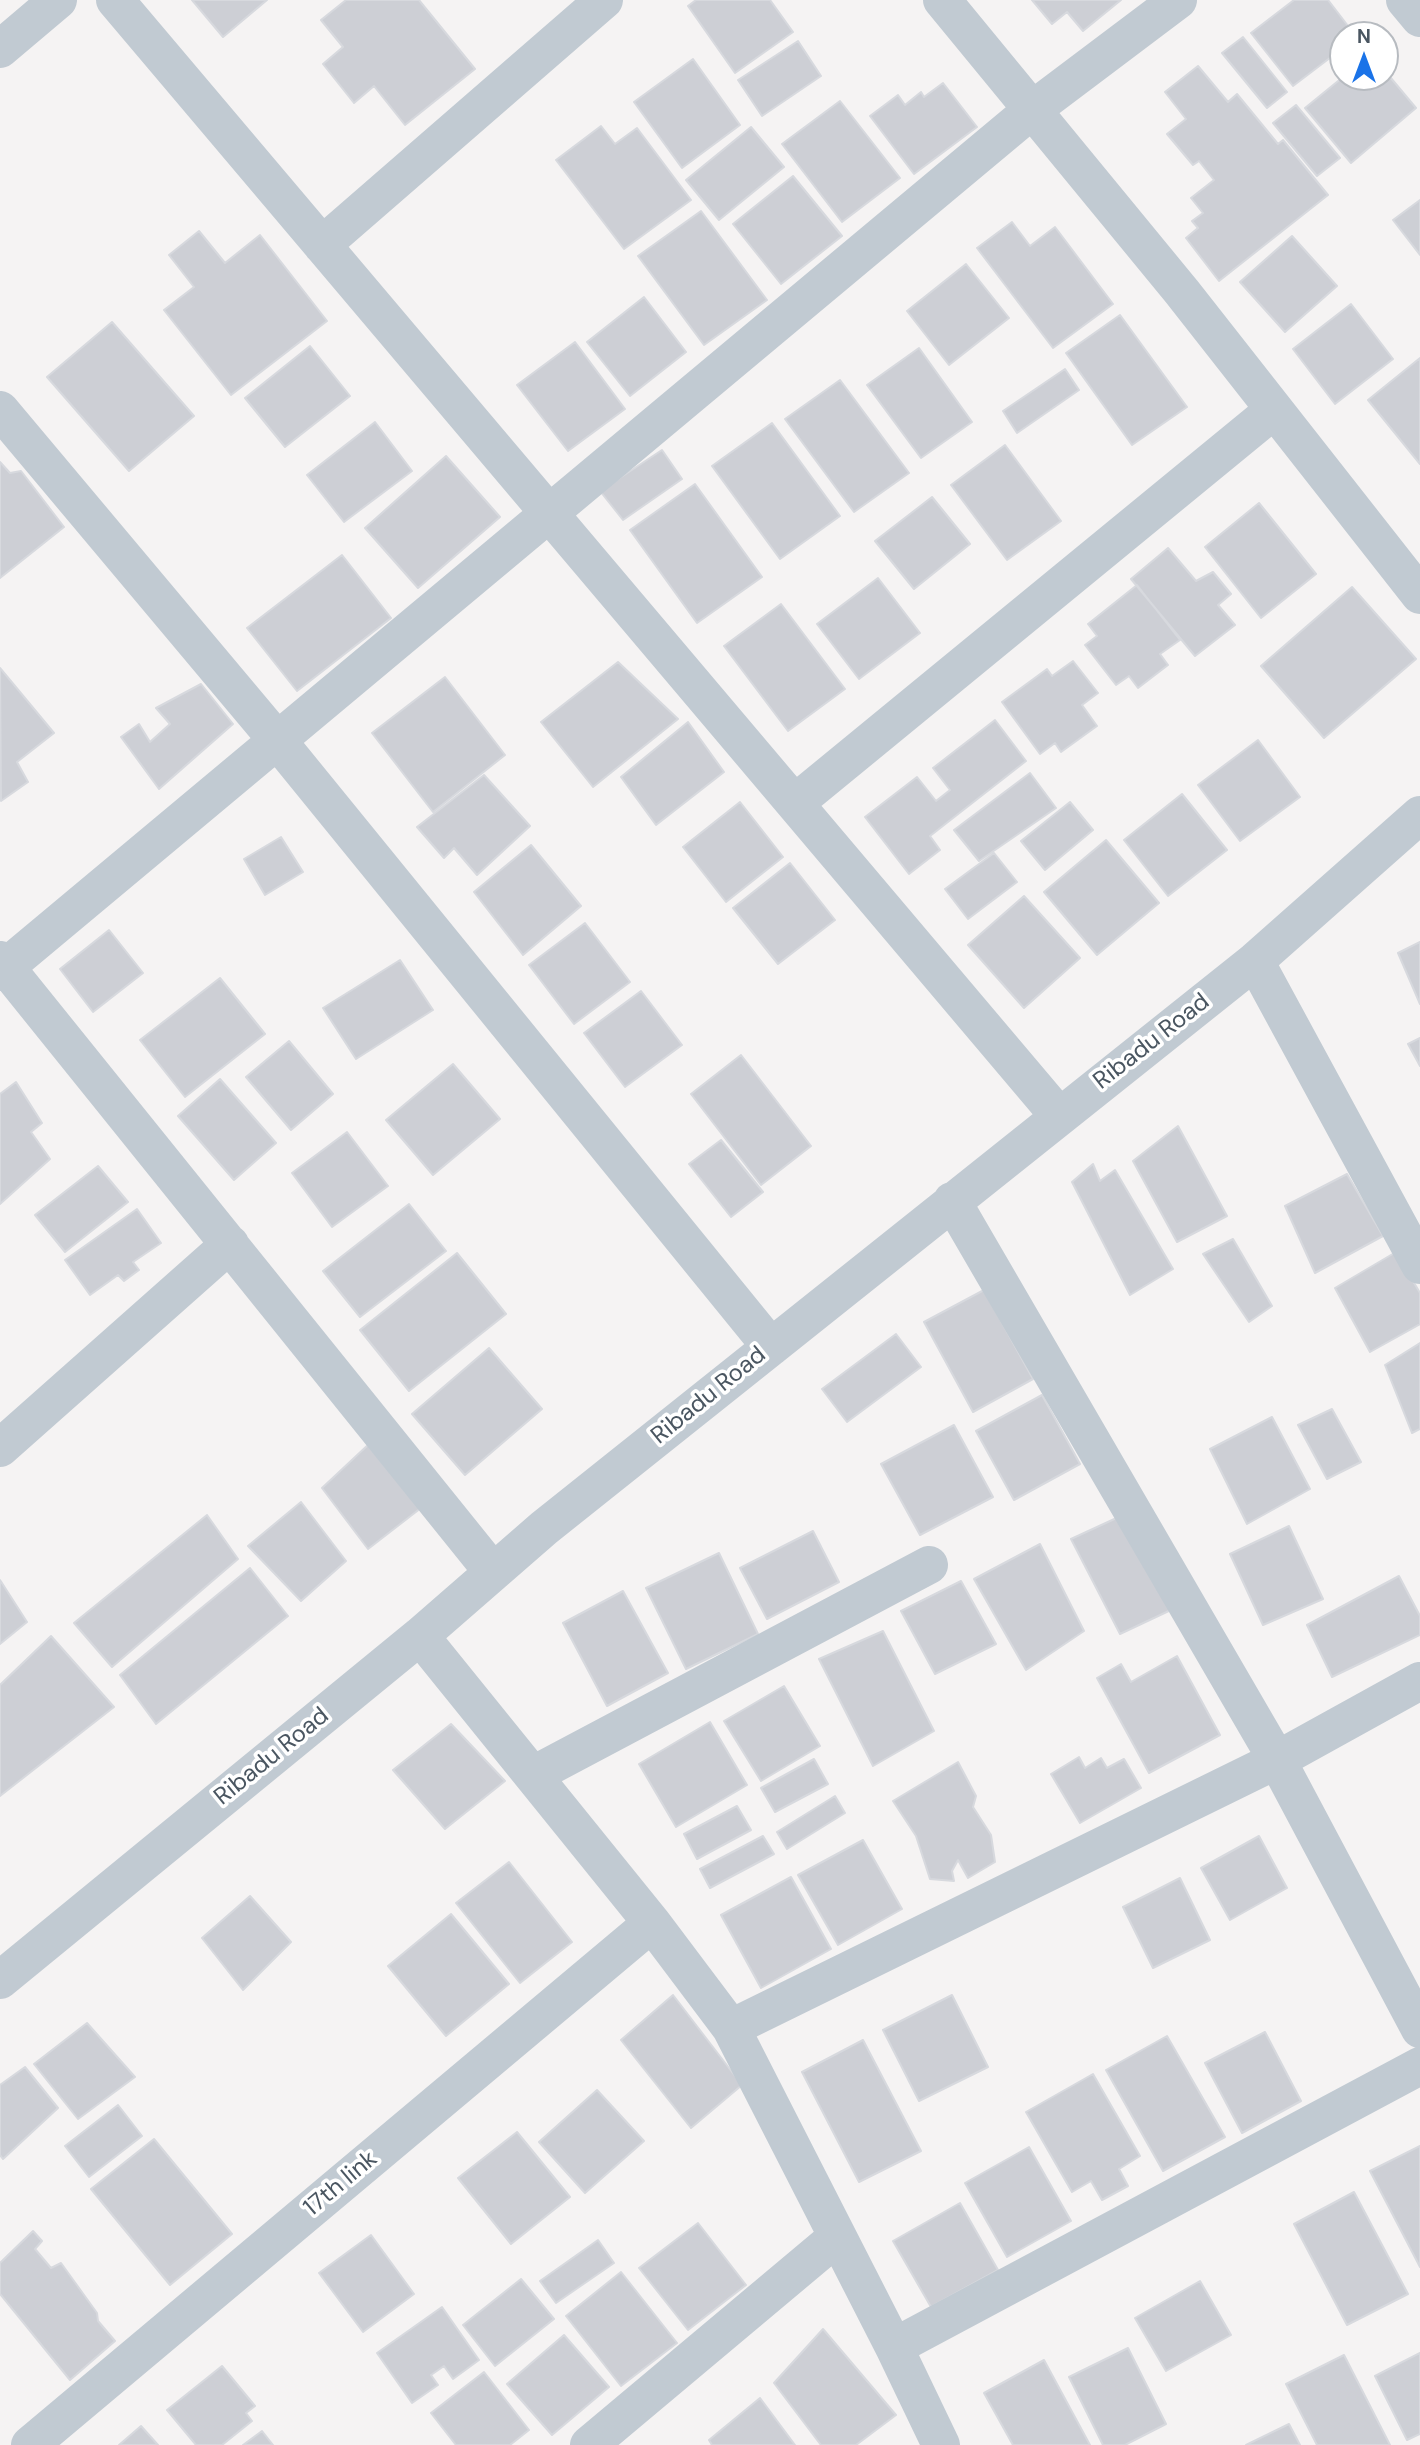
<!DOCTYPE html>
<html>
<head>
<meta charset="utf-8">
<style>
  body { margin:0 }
  #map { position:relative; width:1420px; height:2445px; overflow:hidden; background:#f5f3f3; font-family:"DM Sans",sans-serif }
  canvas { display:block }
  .north { position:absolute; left:1329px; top:21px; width:70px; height:70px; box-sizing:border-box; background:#fff; border:2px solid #b7bbc0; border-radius:50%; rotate:0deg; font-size:19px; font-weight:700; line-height:28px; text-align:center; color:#4a5661 }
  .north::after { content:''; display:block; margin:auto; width:24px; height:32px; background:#1a73e8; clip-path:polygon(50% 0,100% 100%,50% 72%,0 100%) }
</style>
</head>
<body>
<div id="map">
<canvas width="1420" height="2445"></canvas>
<div class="north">N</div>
</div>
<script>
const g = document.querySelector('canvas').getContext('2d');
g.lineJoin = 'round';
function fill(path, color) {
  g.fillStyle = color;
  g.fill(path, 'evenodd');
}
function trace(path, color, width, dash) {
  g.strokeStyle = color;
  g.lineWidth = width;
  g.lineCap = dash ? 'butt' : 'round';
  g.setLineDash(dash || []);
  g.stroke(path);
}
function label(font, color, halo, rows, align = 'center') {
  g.font = font + ' "DM Sans",sans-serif';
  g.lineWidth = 7;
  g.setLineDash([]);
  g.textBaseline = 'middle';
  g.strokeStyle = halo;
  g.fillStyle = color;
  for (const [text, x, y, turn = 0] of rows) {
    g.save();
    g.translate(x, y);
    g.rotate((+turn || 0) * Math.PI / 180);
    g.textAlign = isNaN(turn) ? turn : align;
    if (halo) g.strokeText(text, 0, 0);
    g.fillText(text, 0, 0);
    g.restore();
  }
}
const building = new Path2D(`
  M 192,0 L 267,0 L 223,37 Z
  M 346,0 L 419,0 L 475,69 L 405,125 L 374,86 L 354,103 L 323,64 L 343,47 L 321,20 Z
  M 696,0 L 770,0 L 793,32 L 735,73 L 688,6 Z
  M 1032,0 L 1121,0 L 1083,31 L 1067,12 L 1052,24 Z
  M 1294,0 L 1328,0 L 1355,35 L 1343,35 L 1343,48 L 1293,86 L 1251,33 Z
  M 1243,37 L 1287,92 L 1267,108 L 1222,53 Z
  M 798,41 L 821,76 L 762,116 L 738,80 Z
  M 693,59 L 740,125 L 682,168 L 634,102 Z
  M 1198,66 L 1228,102 L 1237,94 L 1278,144 L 1283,140 L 1328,195 L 1219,281 L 1186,238 L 1198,228 L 1192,221 L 1203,213 L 1191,198 L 1214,180 L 1199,161 L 1193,165 L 1167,134 L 1186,119 L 1165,92 Z
  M 1385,71 L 1416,108 L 1351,163 L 1305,108 L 1343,77 L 1385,77 Z
  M 943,83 L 977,127 L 914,174 L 870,116 L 898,95 L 905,105 L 921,92 L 924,97 Z
  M 840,101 L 900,178 L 842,222 L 782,144 Z
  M 1296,105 L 1340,158 L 1317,176 L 1273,123 Z
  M 601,126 L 615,144 L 637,128 L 691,200 L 624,249 L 556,160 Z
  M 751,127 L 784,167 L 719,220 L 686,180 Z
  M 793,176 L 842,236 L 781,284 L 733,224 Z
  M 1420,200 L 1420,255 L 1393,220 Z
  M 701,211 L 767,300 L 704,345 L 638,256 Z
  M 1012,222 L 1030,246 L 1055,227 L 1113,304 L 1053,348 L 977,248 Z
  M 199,231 L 225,263 L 260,235 L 327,321 L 231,395 L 164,310 L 194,287 L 169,255 Z
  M 1292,236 L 1337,286 L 1285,332 L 1240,282 Z
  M 966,264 L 1009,318 L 949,365 L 907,311 Z
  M 644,297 L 686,352 L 630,396 L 587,342 Z
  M 1351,304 L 1393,359 L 1335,404 L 1293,349 Z
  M 1120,315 L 1187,407 L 1132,445 L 1066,353 Z
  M 112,322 L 194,416 L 129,471 L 47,377 Z
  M 575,342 L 625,409 L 568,451 L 517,385 Z
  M 310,346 L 350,396 L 285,447 L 245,398 Z
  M 919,348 L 972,422 L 921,458 L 867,385 Z
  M 1420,358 L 1420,464 L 1368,400 Z
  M 1065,369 L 1079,390 L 1017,433 L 1003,411 Z
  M 840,380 L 909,473 L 854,512 L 785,419 Z
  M 375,422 L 412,471 L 344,522 L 307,475 Z
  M 772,423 L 840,516 L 780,559 L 712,466 Z
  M 1005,445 L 1061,521 L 1007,560 L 951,485 Z
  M 662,450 L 682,479 L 623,520 L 600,491 Z
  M 446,456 L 500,517 L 418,588 L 365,528 Z
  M 0,462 L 10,473 L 21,471 L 64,527 L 0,578 Z
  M 695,484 L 762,577 L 697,623 L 630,530 Z
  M 932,497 L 970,544 L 914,589 L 875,541 Z
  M 1259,503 L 1316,574 L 1261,618 L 1205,547 Z
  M 1168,548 L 1196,581 L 1213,572 L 1231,594 L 1218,605 L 1235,625 L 1195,656 L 1131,579 Z
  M 342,555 L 391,618 L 297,691 L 247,628 Z
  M 878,578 L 920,633 L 859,679 L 817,624 Z
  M 1137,585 L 1180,640 L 1160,654 L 1168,665 L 1138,688 L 1129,676 L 1116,685 L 1085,645 L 1097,636 L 1088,624 Z
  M 1352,587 L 1416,659 L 1324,738 L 1261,666 Z
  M 781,604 L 845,689 L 788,731 L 724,646 Z
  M 1073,661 L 1098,693 L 1082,705 L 1097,726 L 1061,752 L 1055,743 L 1040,754 L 1002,702 L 1047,669 L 1052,676 Z
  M 618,662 L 678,719 L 593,787 L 541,722 Z
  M 0,668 L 54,733 L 17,762 L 28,782 L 1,801 Z
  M 445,677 L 505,755 L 433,812 L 372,733 Z
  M 201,684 L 233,724 L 159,789 L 121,737 L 139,724 L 150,742 L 170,724 L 156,708 Z
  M 995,720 L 1026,761 L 930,836 L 940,850 L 909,874 L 865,817 L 917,777 L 936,801 L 950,790 L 933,768 Z
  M 688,722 L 724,772 L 656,825 L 621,777 Z
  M 1258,740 L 1300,797 L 1240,841 L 1198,785 Z
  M 1030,773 L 1056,808 L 979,861 L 954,830 Z
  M 484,775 L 530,826 L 477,875 L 454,848 L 444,858 L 417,827 Z
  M 1182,794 L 1227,850 L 1168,896 L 1124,840 Z
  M 740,802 L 783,857 L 726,902 L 683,847 Z
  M 1070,802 L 1093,830 L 1045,870 L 1021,841 Z
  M 281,837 L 303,872 L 265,895 L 244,859 Z
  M 1106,840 L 1159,903 L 1097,955 L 1044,892 Z
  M 531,845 L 581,906 L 523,955 L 474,892 Z
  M 994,853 L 1017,882 L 968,919 L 945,889 Z
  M 790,863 L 835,920 L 778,964 L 733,908 Z
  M 1024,896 L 1080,958 L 1024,1008 L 968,945 Z
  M 585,923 L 630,982 L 574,1024 L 529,965 Z
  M 109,930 L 143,973 L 93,1012 L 60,969 Z
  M 1420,942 L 1420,1004 L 1398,953 Z
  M 400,960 L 433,1010 L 356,1059 L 323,1008 Z
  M 220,978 L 265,1034 L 185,1097 L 140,1040 Z
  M 641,991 L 682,1045 L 625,1087 L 584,1033 Z
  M 1420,1038 L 1420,1066 L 1408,1044 Z
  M 289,1041 L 333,1094 L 291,1130 L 246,1077 Z
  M 741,1055 L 811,1146 L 761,1185 L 691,1094 Z
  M 453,1064 L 500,1119 L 433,1175 L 386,1120 Z
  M 220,1079 L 276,1143 L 234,1180 L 178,1116 Z
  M 16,1082 L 42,1123 L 31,1132 L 50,1159 L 0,1204 L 0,1094 Z
  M 1178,1126 L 1227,1216 L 1177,1242 L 1133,1161 Z
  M 347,1132 L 388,1186 L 332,1227 L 292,1173 Z
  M 721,1140 L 763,1192 L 731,1217 L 689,1164 Z
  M 1093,1164 L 1100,1181 L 1115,1170 L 1173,1269 L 1130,1295 L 1072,1182 Z
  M 98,1166 L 128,1202 L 65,1252 L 35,1215 Z
  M 1347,1174 L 1383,1236 L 1315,1273 L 1285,1206 Z
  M 409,1204 L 446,1251 L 360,1317 L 323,1271 Z
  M 137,1209 L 161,1243 L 133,1262 L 139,1270 L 124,1281 L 118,1275 L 90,1295 L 65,1260 Z
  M 1233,1239 L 1272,1306 L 1249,1322 L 1203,1254 Z
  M 1396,1252 L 1420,1293 L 1420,1324 L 1370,1352 L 1335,1288 Z
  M 457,1253 L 506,1314 L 409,1391 L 360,1330 Z
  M 984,1290 L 1033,1379 L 973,1412 L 924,1322 Z
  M 896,1334 L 921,1367 L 847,1422 L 822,1389 Z
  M 1420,1343 L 1420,1429 L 1412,1433 L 1385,1365 Z
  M 489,1348 L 542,1409 L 465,1475 L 412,1414 Z
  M 1042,1395 L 1080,1464 L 1014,1500 L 976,1431 Z
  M 1332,1409 L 1361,1462 L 1327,1479 L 1298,1425 Z
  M 1272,1417 L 1310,1489 L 1247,1524 L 1210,1449 Z
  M 954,1425 L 993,1497 L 920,1535 L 881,1464 Z
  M 369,1444 L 421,1508 L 368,1549 L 322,1488 Z
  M 301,1502 L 346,1561 L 301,1601 L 248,1546 Z
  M 207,1515 L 238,1559 L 112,1667 L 74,1623 Z
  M 1123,1515 L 1173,1609 L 1120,1634 L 1071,1539 Z
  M 1289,1526 L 1323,1599 L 1263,1625 L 1230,1554 Z
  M 813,1531 L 839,1582 L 767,1619 L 740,1568 Z
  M 1040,1544 L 1084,1631 L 1026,1670 L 974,1579 Z
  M 719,1553 L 758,1634 L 686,1669 L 646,1588 Z
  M 250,1568 L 288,1616 L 156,1724 L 120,1675 Z
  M 1399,1576 L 1420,1616 L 1420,1635 L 1332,1677 L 1307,1625 Z
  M 0,1580 L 27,1622 L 0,1644 Z
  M 961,1581 L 996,1644 L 935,1674 L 901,1611 Z
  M 623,1591 L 668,1673 L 607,1706 L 563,1623 Z
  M 883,1631 L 934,1731 L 873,1766 L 819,1659 Z
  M 51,1636 L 114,1707 L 0,1796 L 0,1685 Z
  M 1177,1656 L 1220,1735 L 1149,1773 L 1097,1678 L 1121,1664 L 1131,1682 Z
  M 784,1686 L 820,1746 L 761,1781 L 724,1721 Z
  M 710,1722 L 747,1785 L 676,1827 L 639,1764 Z
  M 451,1724 L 505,1781 L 445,1829 L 393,1770 Z
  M 1079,1757 L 1085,1768 L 1101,1758 L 1107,1768 L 1124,1759 L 1141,1788 L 1080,1823 L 1051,1774 Z
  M 814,1759 L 828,1784 L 775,1812 L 761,1788 Z
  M 958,1762 L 976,1796 L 973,1807 L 991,1835 L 995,1862 L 968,1878 L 958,1860 L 952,1871 L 954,1881 L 930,1879 L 916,1836 L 893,1801 Z
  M 835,1796 L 845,1813 L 787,1849 L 777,1832 Z
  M 737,1806 L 751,1830 L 697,1859 L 684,1834 Z
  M 763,1836 L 774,1854 L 710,1888 L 700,1869 Z
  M 1259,1836 L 1287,1888 L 1230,1920 L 1201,1868 Z
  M 863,1840 L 902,1909 L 838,1945 L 798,1875 Z
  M 509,1862 L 572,1942 L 520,1983 L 456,1903 Z
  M 791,1877 L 831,1949 L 761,1988 L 721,1915 Z
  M 1180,1878 L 1210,1940 L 1153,1968 L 1123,1907 Z
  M 250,1896 L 291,1942 L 243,1990 L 202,1938 Z
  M 451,1914 L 509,1984 L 446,2036 L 388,1966 Z
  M 673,1995 L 742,2085 L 691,2128 L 621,2040 Z
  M 952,1995 L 988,2067 L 919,2101 L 883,2030 Z
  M 87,2023 L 135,2077 L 78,2119 L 34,2064 Z
  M 1265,2032 L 1301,2101 L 1242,2133 L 1205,2063 Z
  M 1167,2036 L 1225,2137 L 1163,2171 L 1106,2070 Z
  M 863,2040 L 921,2151 L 859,2182 L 802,2072 Z
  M 25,2067 L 58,2108 L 3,2159 L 0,2155 L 0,2085 Z
  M 1093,2074 L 1140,2156 L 1119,2169 L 1128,2186 L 1102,2200 L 1091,2181 L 1072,2192 L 1026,2112 Z
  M 597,2090 L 644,2141 L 585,2193 L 539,2142 Z
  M 118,2105 L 142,2136 L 89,2177 L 65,2146 Z
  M 517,2132 L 570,2197 L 511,2244 L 458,2178 Z
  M 154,2139 L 232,2234 L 170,2285 L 91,2189 Z
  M 1420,2146 L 1420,2267 L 1370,2171 Z
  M 1029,2147 L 1071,2221 L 1007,2257 L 965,2183 Z
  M 1354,2192 L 1408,2294 L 1347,2325 L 1294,2224 Z
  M 960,2203 L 998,2270 L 931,2307 L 893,2241 Z
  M 698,2223 L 746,2285 L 688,2330 L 639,2268 Z
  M 33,2231 L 42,2241 L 35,2249 L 51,2268 L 61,2263 L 97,2313 L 98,2321 L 115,2341 L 70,2380 L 0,2294 L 0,2263 Z
  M 371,2235 L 414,2294 L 363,2332 L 319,2273 Z
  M 598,2240 L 614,2263 L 556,2303 L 540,2281 Z
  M 621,2272 L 677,2343 L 621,2386 L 566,2316 Z
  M 521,2279 L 554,2319 L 495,2366 L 463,2325 Z
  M 1200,2281 L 1231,2335 L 1166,2371 L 1135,2318 Z
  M 442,2307 L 479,2360 L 453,2379 L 444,2366 L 431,2375 L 438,2385 L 412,2403 L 377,2353 Z
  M 823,2329 L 896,2415 L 856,2445 L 821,2445 L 774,2383 Z
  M 564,2335 L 609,2387 L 552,2435 L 507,2384 Z
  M 1128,2348 L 1166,2424 L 1125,2445 L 1103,2445 L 1069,2377 Z
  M 1420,2353 L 1420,2434 L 1407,2440 L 1375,2376 Z
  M 1344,2355 L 1390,2445 L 1317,2445 L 1286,2384 Z
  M 1044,2360 L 1090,2445 L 1013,2445 L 984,2393 Z
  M 222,2366 L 255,2406 L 246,2413 L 252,2421 L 222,2445 L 196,2445 L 167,2410 Z
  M 484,2372 L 529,2430 L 510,2445 L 456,2445 L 431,2413 Z
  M 760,2398 L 795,2445 L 712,2445 L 709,2440 Z
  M 1289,2424 L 1300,2445 L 1246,2445 Z
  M 141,2426 L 158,2445 L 119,2445 Z
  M 262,2431 L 273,2445 L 243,2445 Z`);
fill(building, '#cdcfd5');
trace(building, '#d7d9de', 2);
trace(new Path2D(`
  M 115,0 L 1059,1116
  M 942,0 L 1182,292 L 1420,595
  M 1405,0 L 1420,18
  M 0,49 L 58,0
  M 322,245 L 604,0
  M 0,410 L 277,740 L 771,1347
  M 795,803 L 1274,410
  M 0,960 L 493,1572
  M 1255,961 L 1420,1265
  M 0,972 L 1032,110 L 1178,0
  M 952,1201 L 1277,1760 L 1420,1681
  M 0,1448 L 230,1244
  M 420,1636 L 652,1923 L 731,2028 L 894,2347 L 1420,2066
  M 533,1775 L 929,1565
  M 0,1980 L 420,1636 L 544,1528 L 1255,961 L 1420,815
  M 731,2028 L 1277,1760 L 1420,2029
  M 894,2347 L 941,2445
  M 30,2445 L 652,1923
  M 589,2445 L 837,2237`), '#c1cad2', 38);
label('24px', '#4a5661', '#fff', [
  ["Ribadu Road",1152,1042,-38],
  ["Ribadu Road",709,1396,-39],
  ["Ribadu Road",272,1757,-39],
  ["17th link",341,2184,-40]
]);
</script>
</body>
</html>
